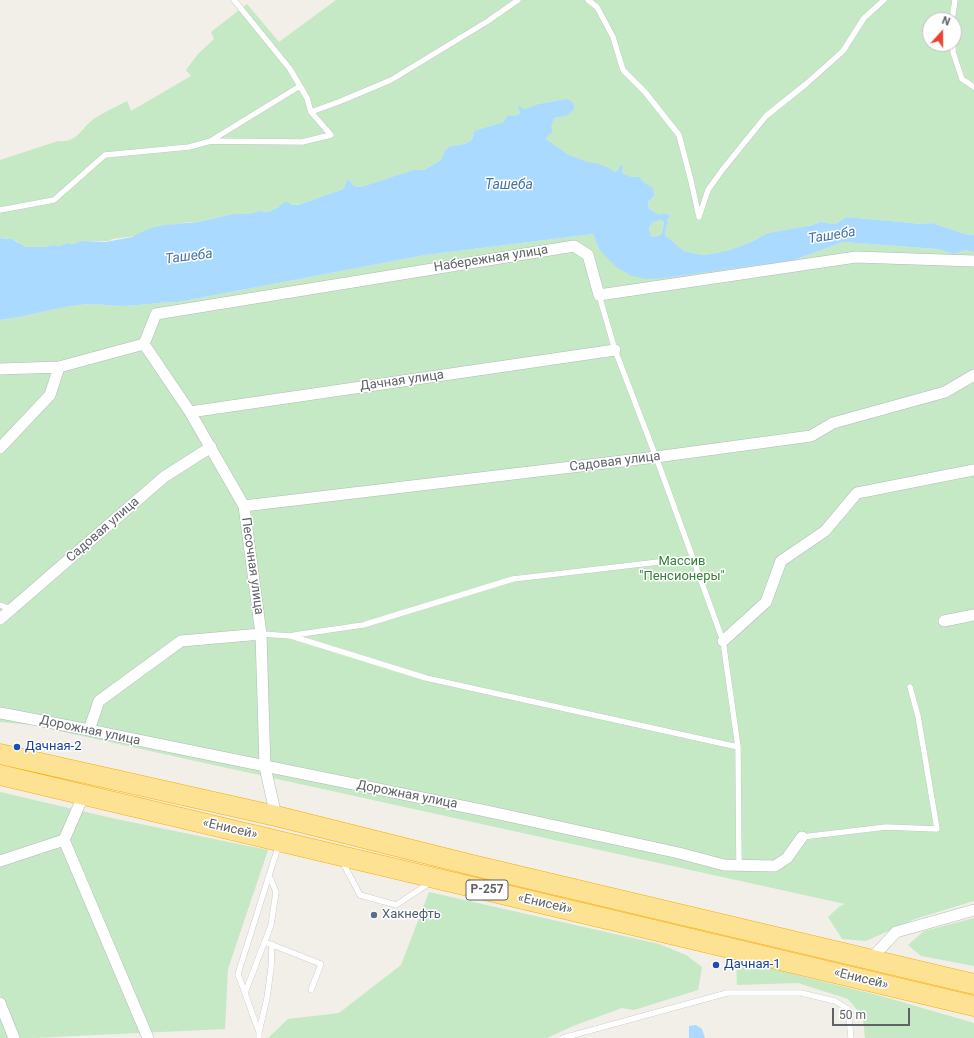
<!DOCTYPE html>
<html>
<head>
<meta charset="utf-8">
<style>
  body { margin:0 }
  #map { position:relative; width:974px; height:1038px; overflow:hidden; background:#f1efe8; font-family:Roboto,sans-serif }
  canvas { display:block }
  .north { position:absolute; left:922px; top:12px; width:40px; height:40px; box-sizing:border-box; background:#fff; border:1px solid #bfc1c3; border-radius:50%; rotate:21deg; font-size:11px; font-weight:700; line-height:16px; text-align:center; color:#5f6368 }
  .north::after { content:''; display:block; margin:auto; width:14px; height:18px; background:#ea4335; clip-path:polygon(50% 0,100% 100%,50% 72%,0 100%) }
  .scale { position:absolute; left:832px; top:1008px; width:78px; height:18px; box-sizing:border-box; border:2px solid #5f6368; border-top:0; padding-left:5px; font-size:12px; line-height:14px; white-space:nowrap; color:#5f6368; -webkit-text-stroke:3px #fff; paint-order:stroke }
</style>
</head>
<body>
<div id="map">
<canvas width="974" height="1038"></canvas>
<div class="north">N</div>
<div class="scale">50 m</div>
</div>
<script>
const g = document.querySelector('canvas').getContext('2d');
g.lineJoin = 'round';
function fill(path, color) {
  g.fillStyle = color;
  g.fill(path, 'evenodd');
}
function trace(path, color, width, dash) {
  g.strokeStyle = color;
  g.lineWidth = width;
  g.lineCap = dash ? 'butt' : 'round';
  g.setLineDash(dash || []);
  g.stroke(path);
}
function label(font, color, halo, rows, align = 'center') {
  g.font = font + ' Roboto,sans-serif';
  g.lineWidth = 3;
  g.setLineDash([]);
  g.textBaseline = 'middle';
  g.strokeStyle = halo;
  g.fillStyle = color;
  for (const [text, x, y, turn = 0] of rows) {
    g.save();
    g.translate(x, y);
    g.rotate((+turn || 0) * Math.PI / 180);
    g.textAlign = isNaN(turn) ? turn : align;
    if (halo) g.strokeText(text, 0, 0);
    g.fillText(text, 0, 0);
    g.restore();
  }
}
fill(new Path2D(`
  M 336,0 L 974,0 L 974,235 L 965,234 L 932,223 L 922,224 L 846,217 L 838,223 L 834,224 L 820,222 L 813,225 L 768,233 L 751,242 L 730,250 L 716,253 L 702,255 L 684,251 L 665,235 L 668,218 L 671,217 C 666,211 664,215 658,214 C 655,213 651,210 649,209 L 648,202 L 655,195 L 653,188 L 645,183 L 639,177 L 632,177 L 622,173 L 623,166 L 618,168 L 617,172 L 614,172 L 569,155 L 546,139 L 554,118 L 560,117 L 566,99 L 538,104 L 525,109 L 519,107 L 520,113 L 518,115 L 514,115 L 504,122 L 476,130 C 474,133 473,136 472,139 C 469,145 455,145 450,146 L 441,160 L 424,170 L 413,170 L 361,187 L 354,186 L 349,180 L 346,181 L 344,188 L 341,190 L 301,204 L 279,207 L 268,212 L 260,211 L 248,214 L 233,214 L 198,222 L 190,222 L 150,228 L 135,236 L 112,239 L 109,241 L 81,241 L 74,244 C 69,242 65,244 60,246 L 53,245 L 44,247 L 25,247 L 20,245 L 17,241 L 7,238 L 0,238 L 0,160 L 58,141 C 76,143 79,132 91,121 C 102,113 116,107 127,101 L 131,111 L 191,76 L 186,70 L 198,54 L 214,39 L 211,32 L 247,4 L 279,42 ZM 930,20 L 954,20 L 954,44 L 930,44 Z
  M 661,220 L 664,222 L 662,234 L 654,237 L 651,236 L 649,231 C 650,223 654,221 661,220 Z
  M 593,234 L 599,249 L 764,264 L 783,264 L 843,242 L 938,249 L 953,254 L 965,250 L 974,252 L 974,901 L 915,919 L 866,941 L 842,939 L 828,917 L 840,906 L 845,904 L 32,725 L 0,722 L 0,320 C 27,317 52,308 79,305 C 94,303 110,306 125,306 C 143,305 160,302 178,302 L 425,255 Z
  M 0,792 L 116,819 L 268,850 L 228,969 L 225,1029 L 32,1038 L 0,1038 Z
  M 429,892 L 659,944 L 686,955 L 702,967 L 698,990 L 634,1010 L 622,1008 L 573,1026 L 547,1038 L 268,1038 L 288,1019 L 339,1013 L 401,965 Z
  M 974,918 L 974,966 L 921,956 L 908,945 L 924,931 Z
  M 736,960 L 881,996 L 974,1023 L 974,1038 L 865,1038 L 863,1017 L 848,999 L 798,983 L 737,985 Z`), '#c5e8c5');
fill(new Path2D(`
  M 566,99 C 572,100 574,103 574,109 C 570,115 561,117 554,118 L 551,127 L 552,130 L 551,134 L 548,135 L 546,139 L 569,155 L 588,162 L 599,164 L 611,169 L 614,172 L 617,171 L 620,166 L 623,166 L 622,173 L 632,177 L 639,177 L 645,183 L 653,188 L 655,195 L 648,202 L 649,209 C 651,210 656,213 658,214 C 664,215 666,211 671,217 L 668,218 L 665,235 L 684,251 L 702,255 L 716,253 L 730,250 L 751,242 L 768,233 L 813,225 L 820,222 L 834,224 L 838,223 L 846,217 L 922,224 L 932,223 L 965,234 L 974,235 L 974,252 L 965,250 L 953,254 L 938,249 L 843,242 L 783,264 L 764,264 L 664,278 L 646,279 L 632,276 L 616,267 L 599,249 L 593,234 L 425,255 L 178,302 C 160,302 143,305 125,306 C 110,306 94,303 79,305 C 52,308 27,317 0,320 L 0,238 L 12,239 L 25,247 L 44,247 L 53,245 L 60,246 L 67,243 L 74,244 L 81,241 L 106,242 L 132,237 L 150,228 L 165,225 L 198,222 L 233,214 L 248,214 L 260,211 L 268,212 L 279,207 L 284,202 L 288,202 L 291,205 L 298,205 L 341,190 L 344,188 L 346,181 L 349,180 L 354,186 L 361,187 L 413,170 L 424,170 L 441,160 L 445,151 L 450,146 C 455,145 469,145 472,139 C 474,135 473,133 476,130 L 504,122 L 507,116 L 518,115 L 520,113 L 518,106 L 525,109 L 538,104 ZM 661,220 L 664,222 L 662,234 L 654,237 L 651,236 L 649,230 C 650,223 654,221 661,220 Z
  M 696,1025 L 702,1029 L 705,1038 L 689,1038 L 689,1026 Z`), '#aadaff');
const lane = new Path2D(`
  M 234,0 L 290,69 L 307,98 L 311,112 L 341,101 L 391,80 L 488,21 L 518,0
  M 588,0 L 597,7 L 613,37 L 623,70 L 645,92 L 679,135 L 691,181 L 699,217
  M 952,20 L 955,0
  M 953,44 L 953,52 L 962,79 L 974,87
  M 212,140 L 300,86
  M 0,210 L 54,200 L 105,155 L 189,147 L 211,141 L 302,142 L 331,135 L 311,112
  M 699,217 L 708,190 L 723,169 L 766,116 L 806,84 L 843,51 L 864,18 L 884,0
  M 599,295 L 615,350 L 656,457 L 723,641 L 738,747 L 739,865
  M 0,605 L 11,609
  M 261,634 L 291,636 L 426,678 L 738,747
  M 294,635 L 363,625 L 513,579 L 693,558
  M 802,837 L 886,827 L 937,829 L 918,716 L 910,687
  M 342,861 L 360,895 L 396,905 L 431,882
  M 265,942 L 321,964 L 311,990
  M 245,993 L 271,925 L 276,892 L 269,875
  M 259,1032 L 267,998 L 271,968 L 272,944
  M 259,1038 L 259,1032 L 238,974 L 279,844
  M 563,1038 L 727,993 L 801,993 L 835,1001 L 848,1009 L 851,1038`);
const street = new Path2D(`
  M 144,344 L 190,412 L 244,506 L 261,634 L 265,767 L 276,816
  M 0,369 L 59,367 L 144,344 L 156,314 L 574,246 L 588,255 L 599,295 L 856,257 L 974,261
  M 190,412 L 615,350
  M 0,448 L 50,395 L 59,367
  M 244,506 L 656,457 L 811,436 L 833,423 L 945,392 L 974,375
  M 0,619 L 164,477 L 211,447
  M 944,621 L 974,615
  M 723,641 L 766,602 L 781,561 L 825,531 L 857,493 L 974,470
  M 0,713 L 74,727 L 486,811 L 679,853 L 724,865 L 775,866 L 787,858 L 802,837
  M 89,730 L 99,701 L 181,641 L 261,634
  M 64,840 L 148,1038
  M 0,861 L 64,840 L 84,794
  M 870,960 L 896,932 L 974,910
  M 0,1003 L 14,1038`);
const highway = new Path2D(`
  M 0,754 L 276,816 L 472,865 L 974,984
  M 0,775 L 974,1006`);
trace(lane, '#b5b8bc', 6);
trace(street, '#b5b8bc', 12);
trace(highway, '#f9ab00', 21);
trace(lane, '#fff', 5.5);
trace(street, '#fff', 11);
trace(highway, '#fde293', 20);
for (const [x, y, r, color] of [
  [17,747,4,"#1a4fb4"],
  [374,915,4,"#5c6f8a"],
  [716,965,4,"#1a4fb4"]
]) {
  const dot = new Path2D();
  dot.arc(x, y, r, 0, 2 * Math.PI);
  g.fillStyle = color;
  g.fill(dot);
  trace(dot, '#fff', 1.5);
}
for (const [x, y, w] of [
  [487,890,42]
]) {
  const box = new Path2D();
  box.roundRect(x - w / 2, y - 10, w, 20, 3);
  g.fillStyle = '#fff';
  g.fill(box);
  trace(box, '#5f6368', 1);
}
label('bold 12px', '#5f6368', null, [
  ["Р-257",487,890]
]);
label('13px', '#5f6368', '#fff', [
  ["Набережная улица",491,259,-9],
  ["Дачная улица",402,381,-8],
  ["Садовая улица",615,462,-7],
  ["Садовая улица",103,530,-41],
  ["Песочная улица",252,566,82],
  ["Дорожная улица",90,731,12],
  ["Дорожная улица",407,795,11],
  ["«Енисей»",230,829,13],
  ["«Енисей»",545,904,13],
  ["«Енисей»",861,979,14]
]);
label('13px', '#348238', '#fff', [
  ["Массив",682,562],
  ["\"Пенсионеры\"",682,577]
]);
label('13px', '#164399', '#fff', [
  ["Дачная-2",25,747],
  ["Дачная-1",724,965]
], 'left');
label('13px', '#4e5e75', '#fff', [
  ["Хакнефть",382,915]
], 'left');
label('italic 14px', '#4174aa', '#fff', [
  ["Ташеба",509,185],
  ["Ташеба",832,236,-9],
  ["Ташеба",189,257,-7]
]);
</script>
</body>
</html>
